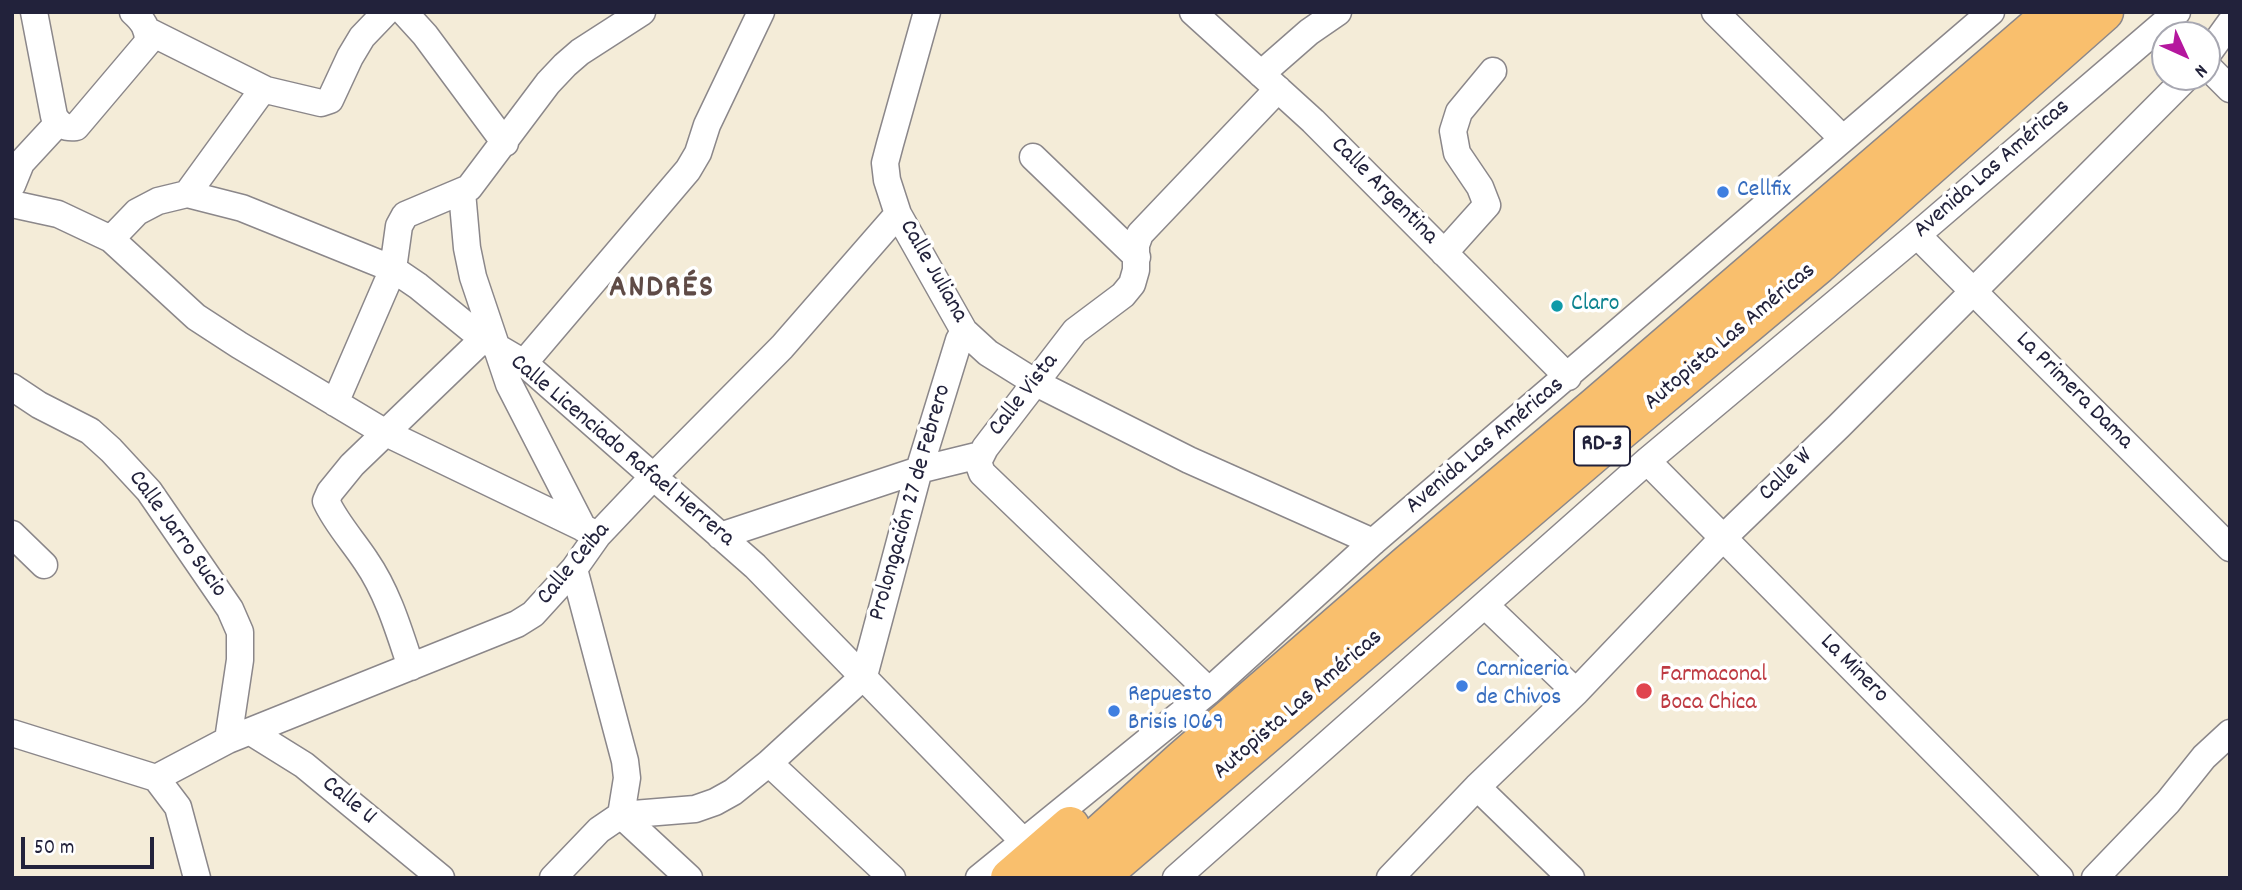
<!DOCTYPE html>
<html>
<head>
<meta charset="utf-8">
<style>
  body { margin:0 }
  #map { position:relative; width:2242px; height:890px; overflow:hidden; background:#f4ecd8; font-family:Dekko,sans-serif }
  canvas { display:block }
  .frame { position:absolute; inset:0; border:14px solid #22223b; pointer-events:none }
  .north { position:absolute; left:2151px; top:21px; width:70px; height:70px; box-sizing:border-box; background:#fff; border:2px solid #a7a7b1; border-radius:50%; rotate:135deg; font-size:19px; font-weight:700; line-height:28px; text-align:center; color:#22223b }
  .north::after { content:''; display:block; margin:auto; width:24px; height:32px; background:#b5179e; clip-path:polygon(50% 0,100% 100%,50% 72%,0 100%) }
  .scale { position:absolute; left:21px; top:837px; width:133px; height:32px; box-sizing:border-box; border:4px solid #22223b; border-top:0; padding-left:9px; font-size:21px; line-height:24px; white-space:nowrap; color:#22223b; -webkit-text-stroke:5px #fff; paint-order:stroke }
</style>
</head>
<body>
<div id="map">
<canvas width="2242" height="890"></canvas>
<div class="frame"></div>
<div class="north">N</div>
<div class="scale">50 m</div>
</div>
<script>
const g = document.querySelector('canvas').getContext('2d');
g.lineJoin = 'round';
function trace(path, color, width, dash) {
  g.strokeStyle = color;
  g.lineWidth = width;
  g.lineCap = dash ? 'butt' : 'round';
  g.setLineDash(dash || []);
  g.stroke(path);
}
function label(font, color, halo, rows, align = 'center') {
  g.font = font + ' Dekko,sans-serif';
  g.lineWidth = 7;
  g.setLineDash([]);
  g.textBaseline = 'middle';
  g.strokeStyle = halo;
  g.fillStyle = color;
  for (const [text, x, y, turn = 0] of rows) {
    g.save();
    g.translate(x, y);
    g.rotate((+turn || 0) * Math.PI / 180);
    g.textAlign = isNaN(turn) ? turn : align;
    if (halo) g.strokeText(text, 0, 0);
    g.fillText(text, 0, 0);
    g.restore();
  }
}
const minor = new Path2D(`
  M 34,12 L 54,116 C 60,126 65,128 76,127 L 148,42 C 148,28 143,21 133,12
  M 404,12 L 425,35 L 505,143
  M 927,12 L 890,144 L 885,163 L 887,180 L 898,214 L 964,331 L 988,353 L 1036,383 L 1189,460 L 1373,542
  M 1193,12 L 1313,121 L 1568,377
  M 1715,12 L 1842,138
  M 148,31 L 266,90
  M 2207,55 L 2230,23
  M 2207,66 L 2230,89
  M 1261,74 L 1309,32 L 1338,12
  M 1033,157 L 1137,257
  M 12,185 L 21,163 L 58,123
  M 462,192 L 467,248 L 473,277 L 509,384 L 583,528
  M 187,194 L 261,92 L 266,90 L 321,103 L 330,100 L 350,57 L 362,37 L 386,12
  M 12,204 L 58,214 L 111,239 L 196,317 L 239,345 L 384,432 L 598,535
  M 1917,235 L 2230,548
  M 111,239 L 137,212 L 158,201 L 187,194 L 242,208 L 393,269 L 418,286 L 483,339 L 524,363 L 755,566 L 1024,842
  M 1444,253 L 1487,205 L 1480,187 L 1457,153 L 1453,131 L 1459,112 L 1493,71
  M 524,363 L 688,170 L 698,153 L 707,125 L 761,12
  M 12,387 L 39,405 L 90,431 L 111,450 L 149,491 L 230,609 L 240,632 L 240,660 L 228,740
  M 335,403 L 393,269 L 399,226 L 405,215 L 469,188 L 548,83 L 565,65 L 580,52 L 642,12
  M 1647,461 L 2060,878
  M 12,534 L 44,565
  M 720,536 L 919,470 L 980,455
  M 574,569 L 625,761 L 627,778 L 621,815
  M 1485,605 L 1576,692
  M 411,667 C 399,631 388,593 366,561 C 353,541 336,523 326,501 L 330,492 L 352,465 L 483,339
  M 1209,691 L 982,473 L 978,462 L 985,448 L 1075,331 L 1123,295 L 1132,284 L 1136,270 L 1136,245 L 1140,234 L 1278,89
  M 251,732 L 304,765 L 441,878
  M 12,733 L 156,778 L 178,807 L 197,878
  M 769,763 L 892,878
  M 156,778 L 228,740 L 517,624 L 533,614 L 574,569 L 598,535 L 653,477 L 782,347 L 898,214
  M 1477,787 L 1571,878
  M 621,815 L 689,878
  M 553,878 L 599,830 L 621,815 L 695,809 L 715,802 L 733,792 L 769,763 L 864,676 L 919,470 L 959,340 L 964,331
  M 979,878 L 1209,691 L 1373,542 L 1991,12
  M 1176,878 L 1647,461 L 1917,235 L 2177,12
  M 1390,878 L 1477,787 L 1576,692 L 1723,538 L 1839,426 L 2187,77
  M 2095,878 L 2168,802 L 2204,757 L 2230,733`);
const highway = new Path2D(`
  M 1010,878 L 1070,826
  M 1051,878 L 1183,759 L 1409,563 L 1595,407 L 2054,12
  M 1098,878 L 1620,431 L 1818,265 L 2104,12`);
trace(minor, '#8b878a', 29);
trace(highway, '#8b878a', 41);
trace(minor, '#fff', 26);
trace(highway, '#f9bf6d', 38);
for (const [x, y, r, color] of [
  [1723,192,7,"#3f7fe0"],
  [1557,306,7,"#0f9aa8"],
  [1462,686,7,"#3f7fe0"],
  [1644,691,9,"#e0444e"],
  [1114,711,7,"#3f7fe0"]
]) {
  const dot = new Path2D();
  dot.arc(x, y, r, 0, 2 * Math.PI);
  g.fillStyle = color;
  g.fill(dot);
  trace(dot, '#fff', 2.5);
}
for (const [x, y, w] of [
  [1602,446,56]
]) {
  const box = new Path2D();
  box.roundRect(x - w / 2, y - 19.5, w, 39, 5);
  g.fillStyle = '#fff';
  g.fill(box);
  trace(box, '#22223b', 2);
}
label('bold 23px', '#22223b', null, [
  ["RD-3",1602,446]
]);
label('24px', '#22223b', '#fff', [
  ["Avenida Las Américas",1993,170,-41],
  ["Calle Argentina",1383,192,45],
  ["Calle Juliana",932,272,60],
  ["Autopista Las Américas",1731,338,-40],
  ["La Primera Dama",2073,392,45],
  ["Calle Vista",1025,396,-52],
  ["Avenida Las Américas",1486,447,-40],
  ["Calle Licenciado Rafael Herrera",621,452,40],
  ["Calle W",1787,476,-44],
  ["Prolongación 27 de Febrero",912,503,-74],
  ["Calle Jarro Sucio",176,535,54],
  ["Calle Ceiba",575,565,-50],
  ["La Minero",1853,670,45],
  ["Autopista Las Américas",1299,706,-41],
  ["Calle U",348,802,39]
]);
label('24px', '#366cbe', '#fff', [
  ["Cellfix",1737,192],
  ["Carniceria",1476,672],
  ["de Chivos",1476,700],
  ["Repuesto",1128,697],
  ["Brisis 1069",1128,725]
], 'left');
label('24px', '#0d838f', '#fff', [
  ["Claro",1571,306]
], 'left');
label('24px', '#be3a42', '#fff', [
  ["Farmaconal",1660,677],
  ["Boca Chica",1660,705]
], 'left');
g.letterSpacing = '2px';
label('bold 32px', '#5f4b46', '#fff', [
  ["ANDRÉS",662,291]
]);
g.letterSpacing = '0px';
</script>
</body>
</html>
